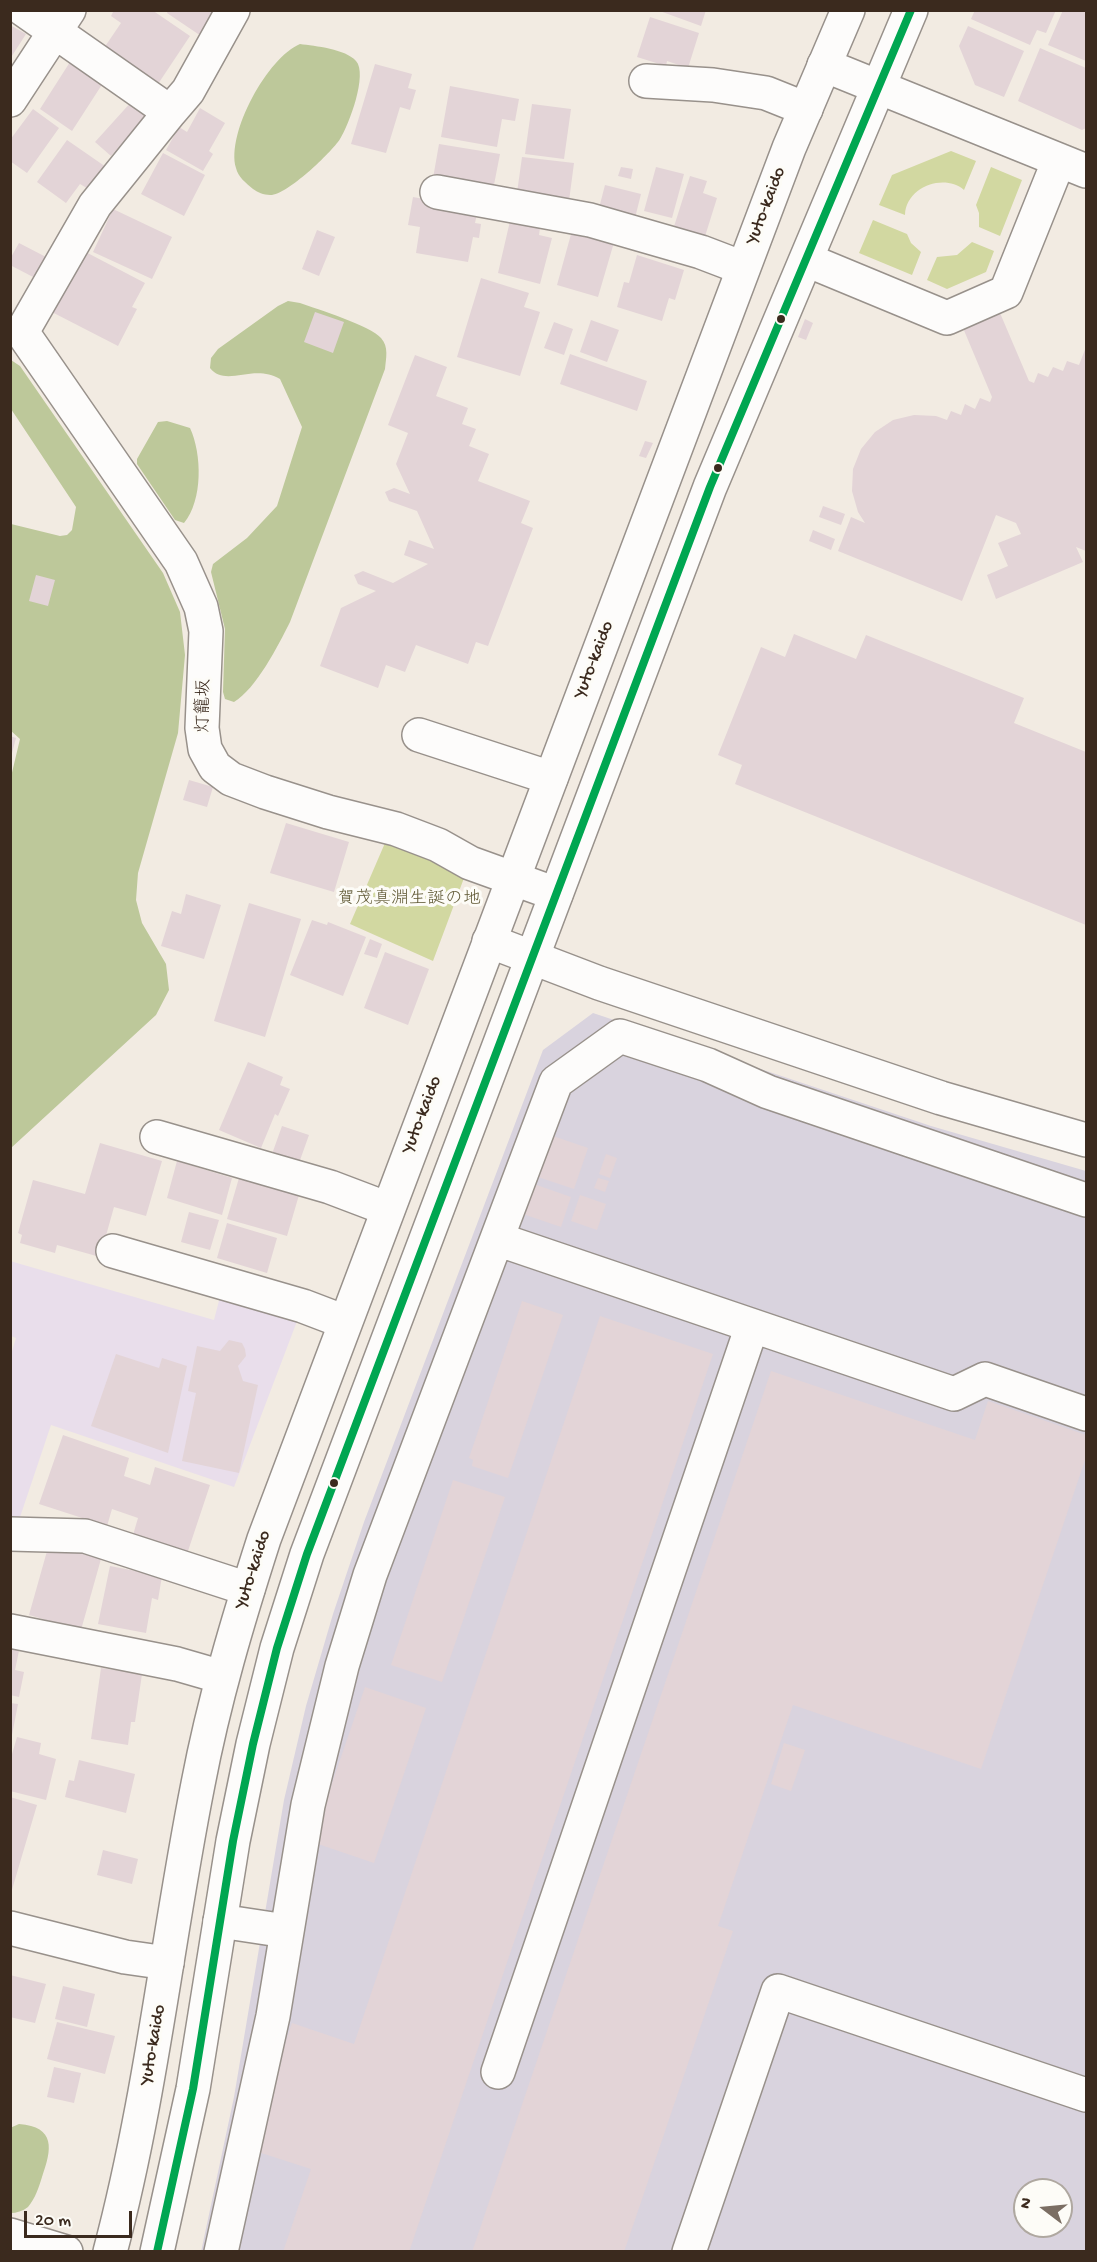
<!DOCTYPE html>
<html>
<head>
<meta charset="utf-8">
<style>
  body { margin:0 }
  #map { position:relative; width:1097px; height:2262px; overflow:hidden; background:#f2ebe2; font-family:"Gochi Hand",sans-serif }
  canvas { display:block }
  .frame { position:absolute; inset:0; border:12px solid #3b2a1e; pointer-events:none }
  .north { position:absolute; left:1013px; top:2178px; width:60px; height:60px; box-sizing:border-box; background:#fdfcf7; border:2px solid #afa8a0; border-radius:50%; rotate:286deg; font-size:16px; font-weight:700; line-height:24px; text-align:center; color:#3b2a1e }
  .north::after { content:''; display:block; margin:auto; width:21px; height:27px; background:#7b6e63; clip-path:polygon(50% 0,100% 100%,50% 72%,0 100%) }
  .scale { position:absolute; left:24px; top:2211px; width:108px; height:27px; box-sizing:border-box; border:3px solid #3b2a1e; border-top:0; padding-left:8px; font-size:18px; line-height:21px; white-space:nowrap; color:#3b2a1e; -webkit-text-stroke:4px #fdfcf7; paint-order:stroke }
</style>
</head>
<body>
<div id="map">
<canvas width="1097" height="2262"></canvas>
<div class="frame"></div>
<div class="north">N</div>
<div class="scale">20 m</div>
</div>
<script>
const g = document.querySelector('canvas').getContext('2d');
g.lineJoin = 'round';
function fill(path, color) {
  g.fillStyle = color;
  g.fill(path, 'evenodd');
}
function trace(path, color, width, dash) {
  g.strokeStyle = color;
  g.lineWidth = width;
  g.lineCap = dash ? 'butt' : 'round';
  g.setLineDash(dash || []);
  g.stroke(path);
}
function label(font, color, halo, rows, align = 'center') {
  g.font = font + ' "Gochi Hand","Klee One",sans-serif';
  g.lineWidth = 6;
  g.setLineDash([]);
  g.textBaseline = 'middle';
  g.strokeStyle = halo;
  g.fillStyle = color;
  for (const [text, x, y, turn = 0] of rows) {
    g.save();
    g.translate(x, y);
    g.rotate((+turn || 0) * Math.PI / 180);
    g.textAlign = isNaN(turn) ? turn : align;
    if (halo) g.strokeText(text, 0, 0);
    g.fillText(text, 0, 0);
    g.restore();
  }
}
fill(new Path2D(`
  M 10,1261 L 214,1320 L 221,1293 L 299,1316 L 234,1487 L 51,1425 L 16,1529 L 11,1528 L 10,1358 L 16,1338 L 11,1336 Z`), '#e9deeb');
fill(new Path2D(`
  M 593,1013 L 931,1126 L 1086,1171 L 1086,2251 L 201,2252 L 234,2097 L 284,1800 L 306,1706 L 333,1614 L 364,1522 L 543,1050 ZM 1025,2190 L 1061,2190 L 1061,2226 L 1025,2226 Z`), '#d9d3de');
fill(new Path2D(`
  M 951,151 L 976,161 L 964,190 C 944,173 906,187 905,215 L 879,205 L 892,175 Z
  M 991,167 L 1022,180 L 1000,236 L 979,227 L 979,213 L 976,205 Z
  M 873,220 L 907,234 L 911,243 L 921,252 L 912,275 L 859,253 Z
  M 972,242 L 994,251 L 986,272 L 947,289 L 927,280 L 937,257 L 957,255 Z
  M 385,843 L 431,860 L 464,878 L 433,961 L 350,924 Z`), '#d2d8a1');
fill(new Path2D(`
  M 300,44 C 315,46 346,49 356,61 C 368,74 349,125 340,139 C 331,153 286,196 270,195 C 264,195 257,192 253,189 C 246,183 238,177 236,168 C 226,133 268,57 300,44 Z
  M 288,301 L 300,303 C 317,309 371,326 381,338 C 389,347 386,358 385,369 L 290,622 C 278,646 256,689 234,702 L 225,699 L 223,692 L 225,629 L 211,572 L 213,564 L 247,538 L 277,506 L 302,427 L 280,379 C 253,363 226,388 210,368 L 211,358 L 218,349 L 278,306 Z
  M 11,360 L 20,366 L 163,573 L 180,612 L 185,655 L 178,733 L 138,873 L 136,900 L 142,923 L 166,964 L 169,990 L 156,1015 L 11,1148 L 10,781 L 20,739 L 10,730 L 11,524 L 60,536 L 67,535 L 72,530 L 76,507 L 11,409 Z
  M 167,421 L 190,428 C 202,454 203,500 184,523 L 175,520 L 137,464 L 137,459 L 158,422 Z
  M 19,2124 C 56,2127 52,2149 42,2177 C 39,2187 35,2199 28,2207 C 23,2211 16,2213 11,2213 L 10,2128 Z`), '#bdc89a');
fill(new Path2D(`
  M 114,10 L 152,10 L 190,36 L 158,84 L 104,48 L 121,23 L 111,16 Z
  M 168,10 L 222,10 L 204,38 L 167,13 Z
  M 657,10 L 706,10 L 701,26 Z
  M 975,10 L 1056,10 L 1046,33 L 1037,30 L 1030,45 L 971,19 Z
  M 1063,10 L 1086,10 L 1086,61 L 1048,45 Z
  M 650,17 L 699,33 L 688,68 L 667,61 L 666,66 L 637,57 Z
  M 10,25 L 26,34 L 10,59 Z
  M 968,26 L 1024,51 L 1004,97 L 975,85 L 959,46 Z
  M 1040,48 L 1086,68 L 1086,128 L 1082,130 L 1018,101 Z
  M 70,62 L 103,83 L 72,131 L 40,109 Z
  M 375,64 L 412,74 L 408,88 L 416,90 L 410,110 L 400,107 L 386,153 L 351,144 Z
  M 450,86 L 519,99 L 515,121 L 502,119 L 497,147 L 441,137 Z
  M 133,100 L 148,114 L 111,156 L 95,142 Z
  M 532,104 L 571,109 L 564,159 L 525,154 Z
  M 200,108 L 225,123 L 209,151 L 213,154 L 203,171 L 166,150 L 179,127 L 187,132 Z
  M 33,109 L 59,128 L 27,173 L 10,161 L 10,140 Z
  M 67,140 L 106,167 L 90,190 L 80,184 L 66,203 L 37,182 Z
  M 439,144 L 500,154 L 492,195 L 432,184 Z
  M 163,153 L 205,175 L 184,216 L 141,194 Z
  M 522,157 L 574,163 L 569,201 L 516,200 Z
  M 621,167 L 633,169 L 631,179 L 618,176 Z
  M 656,167 L 684,174 L 672,218 L 644,211 Z
  M 690,176 L 707,181 L 703,193 L 717,198 L 702,246 L 671,236 Z
  M 605,185 L 641,194 L 634,222 L 598,212 Z
  M 413,197 L 478,209 L 475,223 L 481,224 L 479,238 L 473,237 L 468,262 L 416,253 L 420,227 L 408,225 Z
  M 113,209 L 172,237 L 152,279 L 93,252 Z
  M 510,221 L 540,228 L 539,235 L 552,238 L 540,284 L 498,273 Z
  M 573,227 L 615,239 L 598,297 L 557,285 Z
  M 317,230 L 335,237 L 319,276 L 302,269 Z
  M 19,243 L 46,257 L 35,278 L 10,265 L 10,259 Z
  M 78,248 L 145,283 L 132,307 L 137,309 L 118,346 L 46,309 Z
  M 637,255 L 684,270 L 675,300 L 669,298 L 662,321 L 617,307 L 624,282 L 629,283 Z
  M 481,278 L 529,293 L 524,307 L 540,312 L 520,376 L 457,357 Z
  M 315,312 L 344,322 L 333,353 L 304,342 Z
  M 1000,313 L 1029,381 L 1034,383 L 1038,373 L 1048,377 L 1053,367 L 1063,371 L 1067,361 L 1079,365 L 1086,347 L 1086,551 L 1076,547 L 1083,562 L 996,599 L 987,575 L 1008,566 L 998,543 L 1021,534 L 1016,523 L 996,515 L 962,601 L 838,551 L 851,517 L 865,523 L 858,512 L 852,491 L 853,469 L 861,449 L 875,432 L 893,420 L 914,415 L 936,416 L 947,420 L 951,411 L 961,415 L 965,404 L 975,409 L 980,398 L 990,402 L 992,397 L 963,328 Z
  M 805,319 L 813,323 L 806,340 L 798,337 Z
  M 591,320 L 619,330 L 607,362 L 580,352 Z
  M 554,322 L 573,329 L 564,355 L 544,348 Z
  M 570,354 L 647,381 L 637,411 L 560,384 Z
  M 415,355 L 447,367 L 436,396 L 468,408 L 462,424 L 476,429 L 469,446 L 489,454 L 478,481 L 530,501 L 521,523 L 533,528 L 488,646 L 476,642 L 468,664 L 416,645 L 405,672 L 386,665 L 378,688 L 320,666 L 341,608 L 376,591 L 358,584 L 354,575 L 363,571 L 393,583 L 428,564 L 404,555 L 409,540 L 434,549 L 417,511 L 389,501 L 385,492 L 394,488 L 410,494 L 396,464 L 408,433 L 388,425 Z
  M 645,441 L 653,443 L 646,458 L 639,456 Z
  M 823,506 L 845,514 L 841,525 L 819,517 Z
  M 813,530 L 835,539 L 831,550 L 809,541 Z
  M 36,575 L 55,580 L 48,606 L 29,601 Z
  M 794,634 L 856,659 L 866,635 L 1024,698 L 1014,723 L 1086,752 L 1086,925 L 735,784 L 742,765 L 718,755 L 761,647 L 785,657 Z
  M 10,736 L 16,738 L 11,757 L 10,757 Z
  M 189,780 L 213,787 L 207,807 L 183,800 Z
  M 286,823 L 349,842 L 334,892 L 270,873 Z
  M 186,894 L 221,905 L 204,959 L 161,946 L 172,911 L 181,914 Z
  M 249,903 L 301,919 L 265,1037 L 214,1021 Z
  M 312,920 L 327,925 L 328,922 L 366,937 L 343,996 L 290,975 Z
  M 370,939 L 382,944 L 377,958 L 364,954 Z
  M 385,952 L 429,969 L 408,1025 L 364,1008 Z
  M 248,1062 L 283,1077 L 280,1085 L 290,1089 L 278,1116 L 275,1114 L 261,1148 L 219,1130 Z
  M 282,1126 L 309,1135 L 299,1163 L 272,1154 Z
  M 553,1136 L 588,1148 L 574,1189 L 538,1177 Z
  M 100,1143 L 162,1161 L 146,1216 L 114,1207 L 100,1257 L 57,1245 L 55,1253 L 20,1243 L 22,1235 L 18,1233 L 33,1180 L 85,1194 Z
  M 606,1154 L 617,1158 L 610,1178 L 599,1174 Z
  M 177,1161 L 232,1178 L 222,1215 L 167,1198 Z
  M 239,1178 L 299,1195 L 287,1236 L 227,1219 Z
  M 598,1178 L 609,1181 L 605,1192 L 594,1188 Z
  M 531,1183 L 571,1197 L 561,1227 L 520,1213 Z
  M 580,1195 L 606,1204 L 597,1230 L 571,1221 Z
  M 189,1212 L 219,1220 L 210,1250 L 181,1242 Z
  M 227,1223 L 277,1238 L 267,1273 L 217,1258 Z
  M 522,1301 L 563,1315 L 508,1478 L 472,1466 L 473,1460 L 469,1458 Z
  M 600,1316 L 713,1354 L 409,2252 L 283,2252 L 311,2169 L 249,2149 L 292,2023 L 354,2044 Z
  M 229,1340 L 242,1343 L 245,1349 L 246,1356 L 238,1366 L 243,1381 L 258,1385 L 239,1473 L 182,1461 L 196,1393 L 188,1391 L 197,1346 L 220,1351 Z
  M 116,1354 L 159,1368 L 162,1358 L 187,1366 L 168,1453 L 91,1426 Z
  M 771,1371 L 975,1440 L 988,1401 L 1086,1435 L 1086,1457 L 981,1769 L 793,1705 L 718,1926 L 733,1931 L 624,2252 L 472,2252 Z
  M 63,1435 L 129,1458 L 124,1476 L 150,1485 L 155,1467 L 210,1485 L 187,1554 L 133,1535 L 138,1518 L 112,1509 L 107,1526 L 39,1504 Z
  M 453,1480 L 505,1497 L 442,1682 L 391,1665 Z
  M 49,1544 L 101,1559 L 81,1630 L 29,1615 Z
  M 110,1566 L 162,1576 L 158,1600 L 152,1598 L 146,1633 L 98,1624 Z
  M 10,1644 L 20,1646 L 15,1670 L 24,1672 L 19,1697 L 10,1695 Z
  M 101,1668 L 142,1674 L 135,1722 L 131,1722 L 128,1745 L 91,1739 Z
  M 365,1687 L 426,1708 L 374,1863 L 312,1842 Z
  M 10,1703 L 18,1704 L 12,1735 L 10,1735 Z
  M 17,1737 L 41,1743 L 39,1754 L 56,1759 L 46,1800 L 10,1791 L 10,1761 Z
  M 784,1743 L 805,1750 L 791,1791 L 771,1784 Z
  M 79,1760 L 135,1774 L 126,1813 L 65,1797 L 69,1780 L 74,1781 Z
  M 10,1797 L 37,1805 L 11,1893 L 10,1892 Z
  M 103,1850 L 138,1859 L 132,1884 L 97,1875 Z
  M 10,1975 L 46,1984 L 35,2023 L 10,2017 Z
  M 63,1986 L 95,1994 L 87,2027 L 55,2019 Z
  M 57,2022 L 115,2036 L 105,2074 L 47,2059 Z
  M 54,2067 L 81,2073 L 74,2103 L 47,2097 Z`), '#e3d4d7');
const minor = new Path2D(`
  M 824,65 L 1086,171
  M 646,81 L 713,85 L 766,93 L 806,109
  M 10,100 L 69,10
  M 170,112 L 188,91 L 233,10
  M 437,192 L 590,220 L 701,252 L 743,268
  M 807,260 L 947,318 L 1006,292 L 1059,160
  M 22,332 L 181,562 L 201,607 L 206,631 L 202,728 L 205,749 L 215,767 L 231,779 L 265,792 L 328,812 L 396,829 L 438,845 L 470,863 L 556,894
  M 22,332 L 95,205 L 170,112 L 24,10
  M 419,735 L 551,778
  M 489,941 L 599,983 L 941,1098 L 1086,1140
  M 157,1137 L 330,1187 L 388,1209
  M 497,1239 L 954,1394 L 985,1379 L 1086,1414
  M 113,1251 L 303,1306 L 345,1322
  M 10,1534 L 85,1536 L 248,1589
  M 10,1631 L 177,1664 L 222,1677
  M 220,1921 L 286,1931
  M 10,1928 L 125,1957 L 167,1963
  M 498,2072 L 752,1326
  M 10,2235 L 66,2252
  M 221,2252 L 273,2016 L 308,1805 L 342,1666 L 370,1575 L 556,1082 L 620,1036 L 708,1065 L 768,1092 L 1086,1200
  M 689,2252 L 778,1991 L 1086,2095`);
const major = new Path2D(`
  M 110,2252 C 151,2098 167,1940 198,1784 C 214,1700 238,1620 264,1539 L 789,148 L 848,10
  M 157,2252 L 193,2089 L 233,1841 L 253,1744 L 277,1648 L 307,1554 L 710,487 L 911,10`);
trace(minor, '#98918b', 36);
trace(major, '#98918b', 36);
trace(minor, '#fdfcfb', 33);
trace(major, '#fdfcfb', 33);
trace(new Path2D(`
  M 157,2252 L 193,2089 L 233,1841 L 253,1744 L 277,1648 L 307,1554 L 710,487 L 911,10`), '#00a651', 8);
for (const [x, y, r, color] of [
  [781,319,5,"#3b2a1e"],
  [718,468,5,"#3b2a1e"],
  [334,1483,5,"#3b2a1e"]
]) {
  const dot = new Path2D();
  dot.arc(x, y, r, 0, 2 * Math.PI);
  g.fillStyle = color;
  g.fill(dot);
  trace(dot, '#fdfcf7', 2);
}
label('18px', '#3b2a1e', '#fdfcf7', [
  ["Yuto-kaido",767,206,-69],
  ["Yuto-kaido",595,660,-69],
  ["灯籠坂",205,706,-89],
  ["Yuto-kaido",423,1115,-69],
  ["Yuto-kaido",254,1570,-72],
  ["Yuto-kaido",154,2045,-80]
]);
label('18px', '#605935', '#fdfcf7', [
  ["賀茂真淵生誕の地",409,900]
]);
</script>
</body>
</html>
